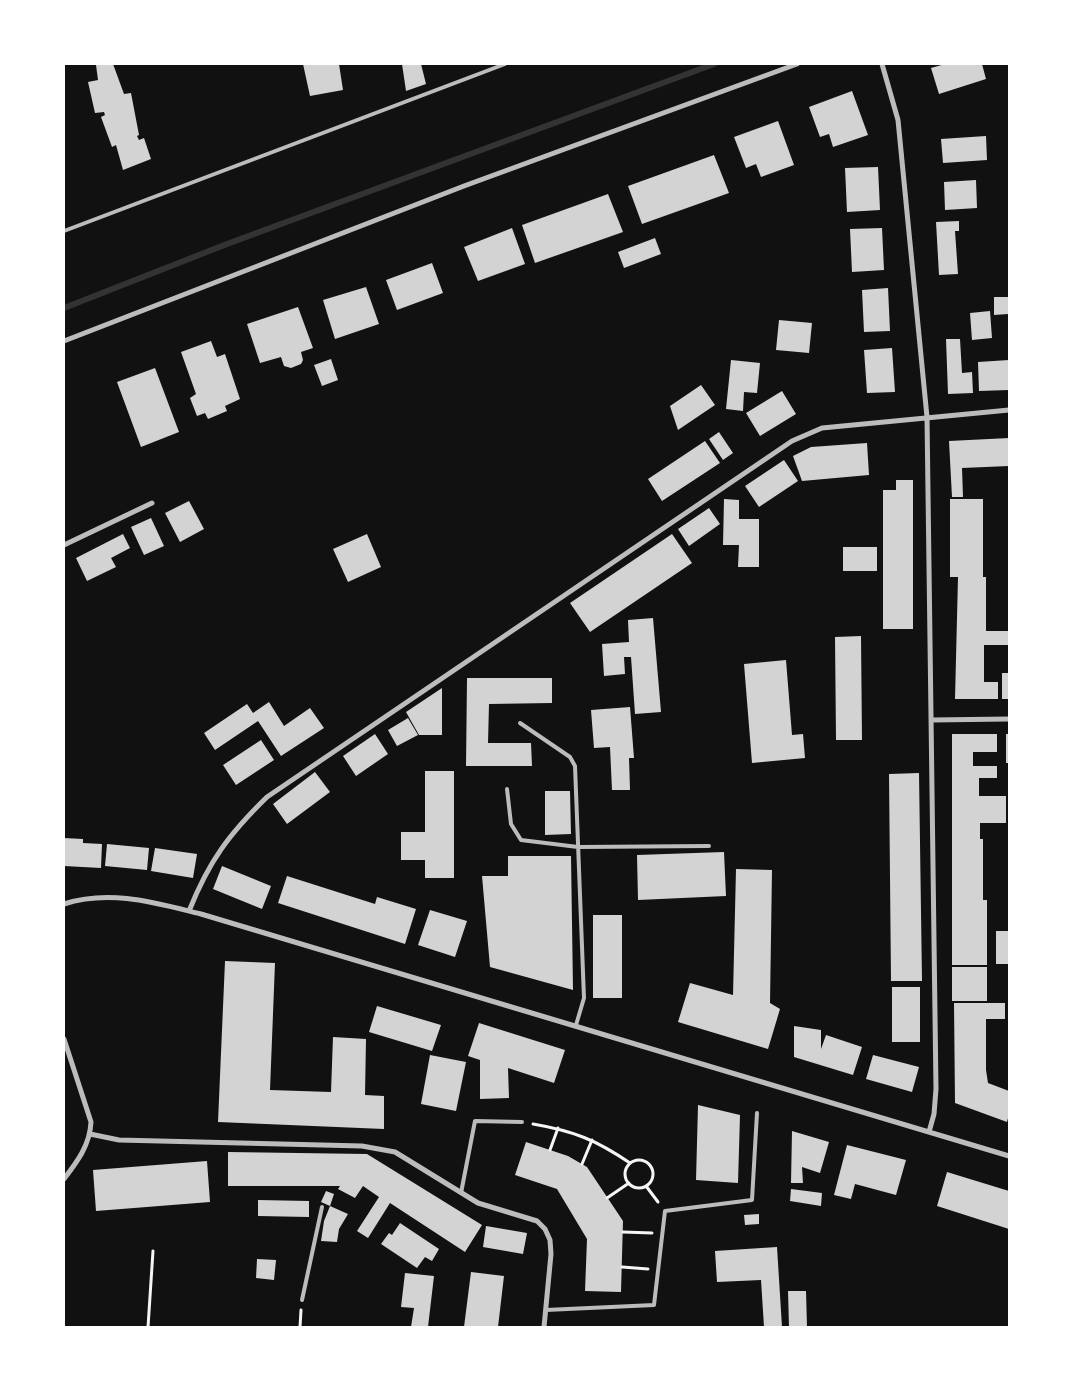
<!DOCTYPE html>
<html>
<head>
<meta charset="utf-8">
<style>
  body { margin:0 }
  #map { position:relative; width:1073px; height:1391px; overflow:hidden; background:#111; font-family:Cabin,sans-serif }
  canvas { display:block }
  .frame { position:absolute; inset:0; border:65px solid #fff; pointer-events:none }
</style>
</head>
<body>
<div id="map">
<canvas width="1073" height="1391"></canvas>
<div class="frame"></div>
</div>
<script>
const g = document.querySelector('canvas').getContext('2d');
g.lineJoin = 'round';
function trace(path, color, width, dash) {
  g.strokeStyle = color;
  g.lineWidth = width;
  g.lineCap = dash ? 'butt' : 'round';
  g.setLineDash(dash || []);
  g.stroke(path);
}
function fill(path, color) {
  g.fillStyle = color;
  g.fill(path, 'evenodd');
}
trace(new Path2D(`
  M 64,308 L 227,244 L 714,64`), '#333', 6);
fill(new Path2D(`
  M 99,64 L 113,64 L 124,94 L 131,93 L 139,135 L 137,136 L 139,140 L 144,138 L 151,159 L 123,170 L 116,145 L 112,147 L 101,117 L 105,115 L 104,112 L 95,113 L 88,82 L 98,80 L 96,65 Z
  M 303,64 L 339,64 L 343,90 L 310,96 Z
  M 402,64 L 421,64 L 426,84 L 406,91 Z
  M 945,64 L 982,64 L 986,79 L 939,94 L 931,68 Z
  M 852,91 L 868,135 L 833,147 L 829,134 L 820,137 L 809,107 Z
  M 778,121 L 794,165 L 761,177 L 756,164 L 746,168 L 734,137 Z
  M 986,136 L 987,160 L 943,163 L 941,139 Z
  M 714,155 L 729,193 L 642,224 L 628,186 Z
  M 878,167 L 880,210 L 847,212 L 845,168 Z
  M 976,180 L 977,208 L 945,210 L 944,182 Z
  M 608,194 L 623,232 L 535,263 L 522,225 Z
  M 959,221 L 959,231 L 955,231 L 958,274 L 939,275 L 936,222 Z
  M 512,228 L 525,264 L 478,281 L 464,247 Z
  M 882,228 L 884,270 L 852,272 L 850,229 Z
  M 655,238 L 661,254 L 624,268 L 618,252 Z
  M 432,263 L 443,293 L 397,310 L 386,280 Z
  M 366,287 L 379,324 L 335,339 L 323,300 Z
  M 888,288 L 890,331 L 864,332 L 862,290 Z
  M 994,297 L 1008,297 L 1008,314 L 994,315 Z
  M 298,307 L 313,348 L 301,352 L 303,360 L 301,364 L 291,368 L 284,366 L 281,357 L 260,363 L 247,324 Z
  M 990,311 L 992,338 L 972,340 L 970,313 Z
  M 779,320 L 812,323 L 809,353 L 776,350 Z
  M 946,339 L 960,339 L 962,373 L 972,372 L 973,393 L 948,394 Z
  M 211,341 L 217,357 L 225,354 L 240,399 L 225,406 L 227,411 L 208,419 L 205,413 L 197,416 L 190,398 L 196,394 L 181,352 Z
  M 892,348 L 895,392 L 867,393 L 864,350 Z
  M 331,359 L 338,380 L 322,386 L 314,365 Z
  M 731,360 L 760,363 L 757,393 L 744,392 L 743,411 L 726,409 Z
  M 1009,360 L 1009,390 L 979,391 L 978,362 Z
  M 155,368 L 179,432 L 141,447 L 117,382 Z
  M 701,385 L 715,405 L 678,430 L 670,406 Z
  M 782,391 L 796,414 L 760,436 L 746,413 Z
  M 719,432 L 733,453 L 723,460 L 709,439 Z
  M 1009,438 L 1009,466 L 962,468 L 963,497 L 952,497 L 949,441 Z
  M 705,441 L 720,463 L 662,501 L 648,479 Z
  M 867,443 L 869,475 L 802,481 L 793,456 L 811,447 Z
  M 784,460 L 798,481 L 759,507 L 745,486 Z
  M 896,480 L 913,480 L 913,629 L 883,629 L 883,490 L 896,490 Z
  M 724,499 L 739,500 L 739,519 L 759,519 L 759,567 L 738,567 L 739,545 L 723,545 Z
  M 950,499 L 983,499 L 983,577 L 986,577 L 986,631 L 1008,631 L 1008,645 L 984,645 L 984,682 L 998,682 L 998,699 L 955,699 L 958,577 L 950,577 Z
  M 189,501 L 204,529 L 180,542 L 165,513 Z
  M 709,508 L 720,524 L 689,546 L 678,529 Z
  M 151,518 L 164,546 L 144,555 L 131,527 Z
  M 123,534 L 130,548 L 111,558 L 116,567 L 87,581 L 76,558 Z
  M 367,534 L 381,567 L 348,582 L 333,549 Z
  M 672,534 L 692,563 L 590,632 L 570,603 Z
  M 843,547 L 877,547 L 877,571 L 843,571 Z
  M 653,618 L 661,712 L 635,714 L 631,657 L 624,657 L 625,674 L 604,676 L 602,644 L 629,642 L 628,620 Z
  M 861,636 L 862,740 L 836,740 L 835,637 Z
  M 786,660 L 792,735 L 803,734 L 805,758 L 752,763 L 744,664 Z
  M 1002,673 L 1009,673 L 1009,699 L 1002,699 Z
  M 467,678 L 552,678 L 552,703 L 489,704 L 488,743 L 531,743 L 532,766 L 466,766 Z
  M 442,688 L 442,735 L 419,735 L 406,712 Z
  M 269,702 L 284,726 L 310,708 L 324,728 L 281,756 L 258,721 L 215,750 L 204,733 L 247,704 L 253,713 Z
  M 630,707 L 634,758 L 629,758 L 630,790 L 612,790 L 610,747 L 594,748 L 591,710 Z
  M 408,718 L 418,735 L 397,746 L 388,730 Z
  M 375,734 L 388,754 L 356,776 L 343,756 Z
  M 952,734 L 997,734 L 997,752 L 973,752 L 973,766 L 997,766 L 997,778 L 979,778 L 979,796 L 1006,796 L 1006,823 L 980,823 L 980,839 L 983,839 L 983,900 L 987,900 L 987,965 L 952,965 Z
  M 1006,734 L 1009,734 L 1009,763 L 1006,763 Z
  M 261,740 L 274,760 L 236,785 L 223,765 Z
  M 425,771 L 454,771 L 454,878 L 425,878 L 425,860 L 401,860 L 401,832 L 425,832 Z
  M 315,772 L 330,792 L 287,824 L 273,804 Z
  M 919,773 L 922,981 L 891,981 L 889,774 Z
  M 545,791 L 570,791 L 571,834 L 545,835 Z
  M 64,838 L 83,839 L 83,843 L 102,844 L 101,868 L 64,866 Z
  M 107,844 L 149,848 L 147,870 L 105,866 Z
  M 155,848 L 197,854 L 193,878 L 151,871 Z
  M 724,852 L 726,896 L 638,900 L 637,855 Z
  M 508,856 L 571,856 L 573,990 L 490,967 L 482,876 L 508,876 Z
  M 222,866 L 271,886 L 262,909 L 213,889 Z
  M 736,869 L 772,870 L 770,1003 L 780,1009 L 768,1049 L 678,1022 L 690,983 L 733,995 Z
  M 287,876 L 375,904 L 377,897 L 416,909 L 405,944 L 278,903 Z
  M 430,910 L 467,921 L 455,957 L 418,945 Z
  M 593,915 L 622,915 L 622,998 L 593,998 Z
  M 996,931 L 1009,931 L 1009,964 L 996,964 Z
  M 225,961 L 275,963 L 270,1090 L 331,1092 L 333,1037 L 366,1039 L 365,1095 L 384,1096 L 384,1129 L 218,1122 Z
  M 952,967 L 987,967 L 987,1001 L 952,1001 Z
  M 892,987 L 920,987 L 920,1042 L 892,1042 Z
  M 954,1003 L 1005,1003 L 1005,1019 L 986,1019 L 986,1070 L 988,1083 L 1009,1091 L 1009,1114 L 1007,1122 L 955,1103 Z
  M 377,1006 L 441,1025 L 432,1051 L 369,1032 Z
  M 479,1023 L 565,1050 L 554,1083 L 508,1068 L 509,1098 L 480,1099 L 480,1060 L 468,1056 Z
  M 794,1026 L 821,1030 L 821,1049 L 826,1035 L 862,1047 L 853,1075 L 794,1057 Z
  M 430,1055 L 466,1062 L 456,1111 L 421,1104 Z
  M 873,1055 L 919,1067 L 912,1092 L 866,1079 Z
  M 698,1105 L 740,1115 L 738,1183 L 696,1180 Z
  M 792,1131 L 829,1142 L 820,1173 L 802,1167 L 803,1183 L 791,1183 Z
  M 526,1142 L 568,1156 L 587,1167 L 623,1221 L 621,1292 L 585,1291 L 587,1239 L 557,1189 L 515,1175 Z
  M 847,1145 L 906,1160 L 896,1195 L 855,1184 L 851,1199 L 834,1195 Z
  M 228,1152 L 367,1154 L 482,1225 L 465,1252 L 390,1203 L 368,1238 L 357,1231 L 379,1197 L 363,1186 L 355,1198 L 338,1189 L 340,1186 L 228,1186 Z
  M 207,1161 L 210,1202 L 96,1211 L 93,1170 Z
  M 947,1172 L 1009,1191 L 1009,1229 L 937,1206 Z
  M 791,1189 L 822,1193 L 821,1206 L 790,1201 Z
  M 326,1191 L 334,1194 L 330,1206 L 321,1202 Z
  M 258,1200 L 309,1201 L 309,1217 L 258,1216 Z
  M 330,1206 L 348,1214 L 339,1229 L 337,1242 L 321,1241 L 324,1221 Z
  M 759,1214 L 759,1224 L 745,1225 L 744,1215 Z
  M 400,1223 L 439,1249 L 432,1261 L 425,1257 L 417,1268 L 381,1244 L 389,1233 L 392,1235 Z
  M 486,1226 L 527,1233 L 523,1254 L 483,1247 Z
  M 777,1247 L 782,1327 L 764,1327 L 761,1280 L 717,1282 L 715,1251 Z
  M 257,1259 L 276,1260 L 274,1280 L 256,1278 Z
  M 471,1272 L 504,1276 L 498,1327 L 464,1327 Z
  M 405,1273 L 434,1276 L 428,1327 L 411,1327 L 414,1308 L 401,1307 Z
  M 788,1291 L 806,1291 L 807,1327 L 789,1327 Z`), '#d3d3d3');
trace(new Path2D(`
  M 533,1124 C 574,1131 596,1140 630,1163
  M 550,1150 L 558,1128
  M625 1174a14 14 0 1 1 28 0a14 14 0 1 1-28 0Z
  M 582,1164 L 592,1140
  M 646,1186 L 658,1202
  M 607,1198 L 629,1183
  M 623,1232 L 652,1233
  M 622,1267 L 648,1269
  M 148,1327 L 153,1251
  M 300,1327 L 301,1310`), '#f5f5f5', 3);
trace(new Path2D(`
  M 64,231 L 505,64
  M 520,723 L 570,757 L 575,766 L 584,998 L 576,1025
  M 507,789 L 511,824 L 521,840 L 578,847 L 709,846
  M 461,1193 L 475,1121 L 522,1122
  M 302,1300 L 322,1207
  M 546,1310 L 654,1305 L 665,1211 L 752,1200 L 757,1113`), '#bcbcbc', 4);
trace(new Path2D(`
  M 882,64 L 898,120 L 927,417 L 936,1089 L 934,1114 L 929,1132
  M 64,341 L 464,186 L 797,64
  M 64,545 L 152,503
  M 932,720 L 1009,719
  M 64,904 C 110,889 156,903 201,914 L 1009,1156
  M 189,911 C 209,861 229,834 267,797 L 792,441 L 822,428 L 1009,410
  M 64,1039 L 91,1122 C 90,1145 77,1162 64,1179
  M 90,1134 L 119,1140 L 362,1146 L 395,1152 L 478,1203 L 537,1221 L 545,1229 L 550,1240 L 551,1254 L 544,1327`), '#bcbcbc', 5);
</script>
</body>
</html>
